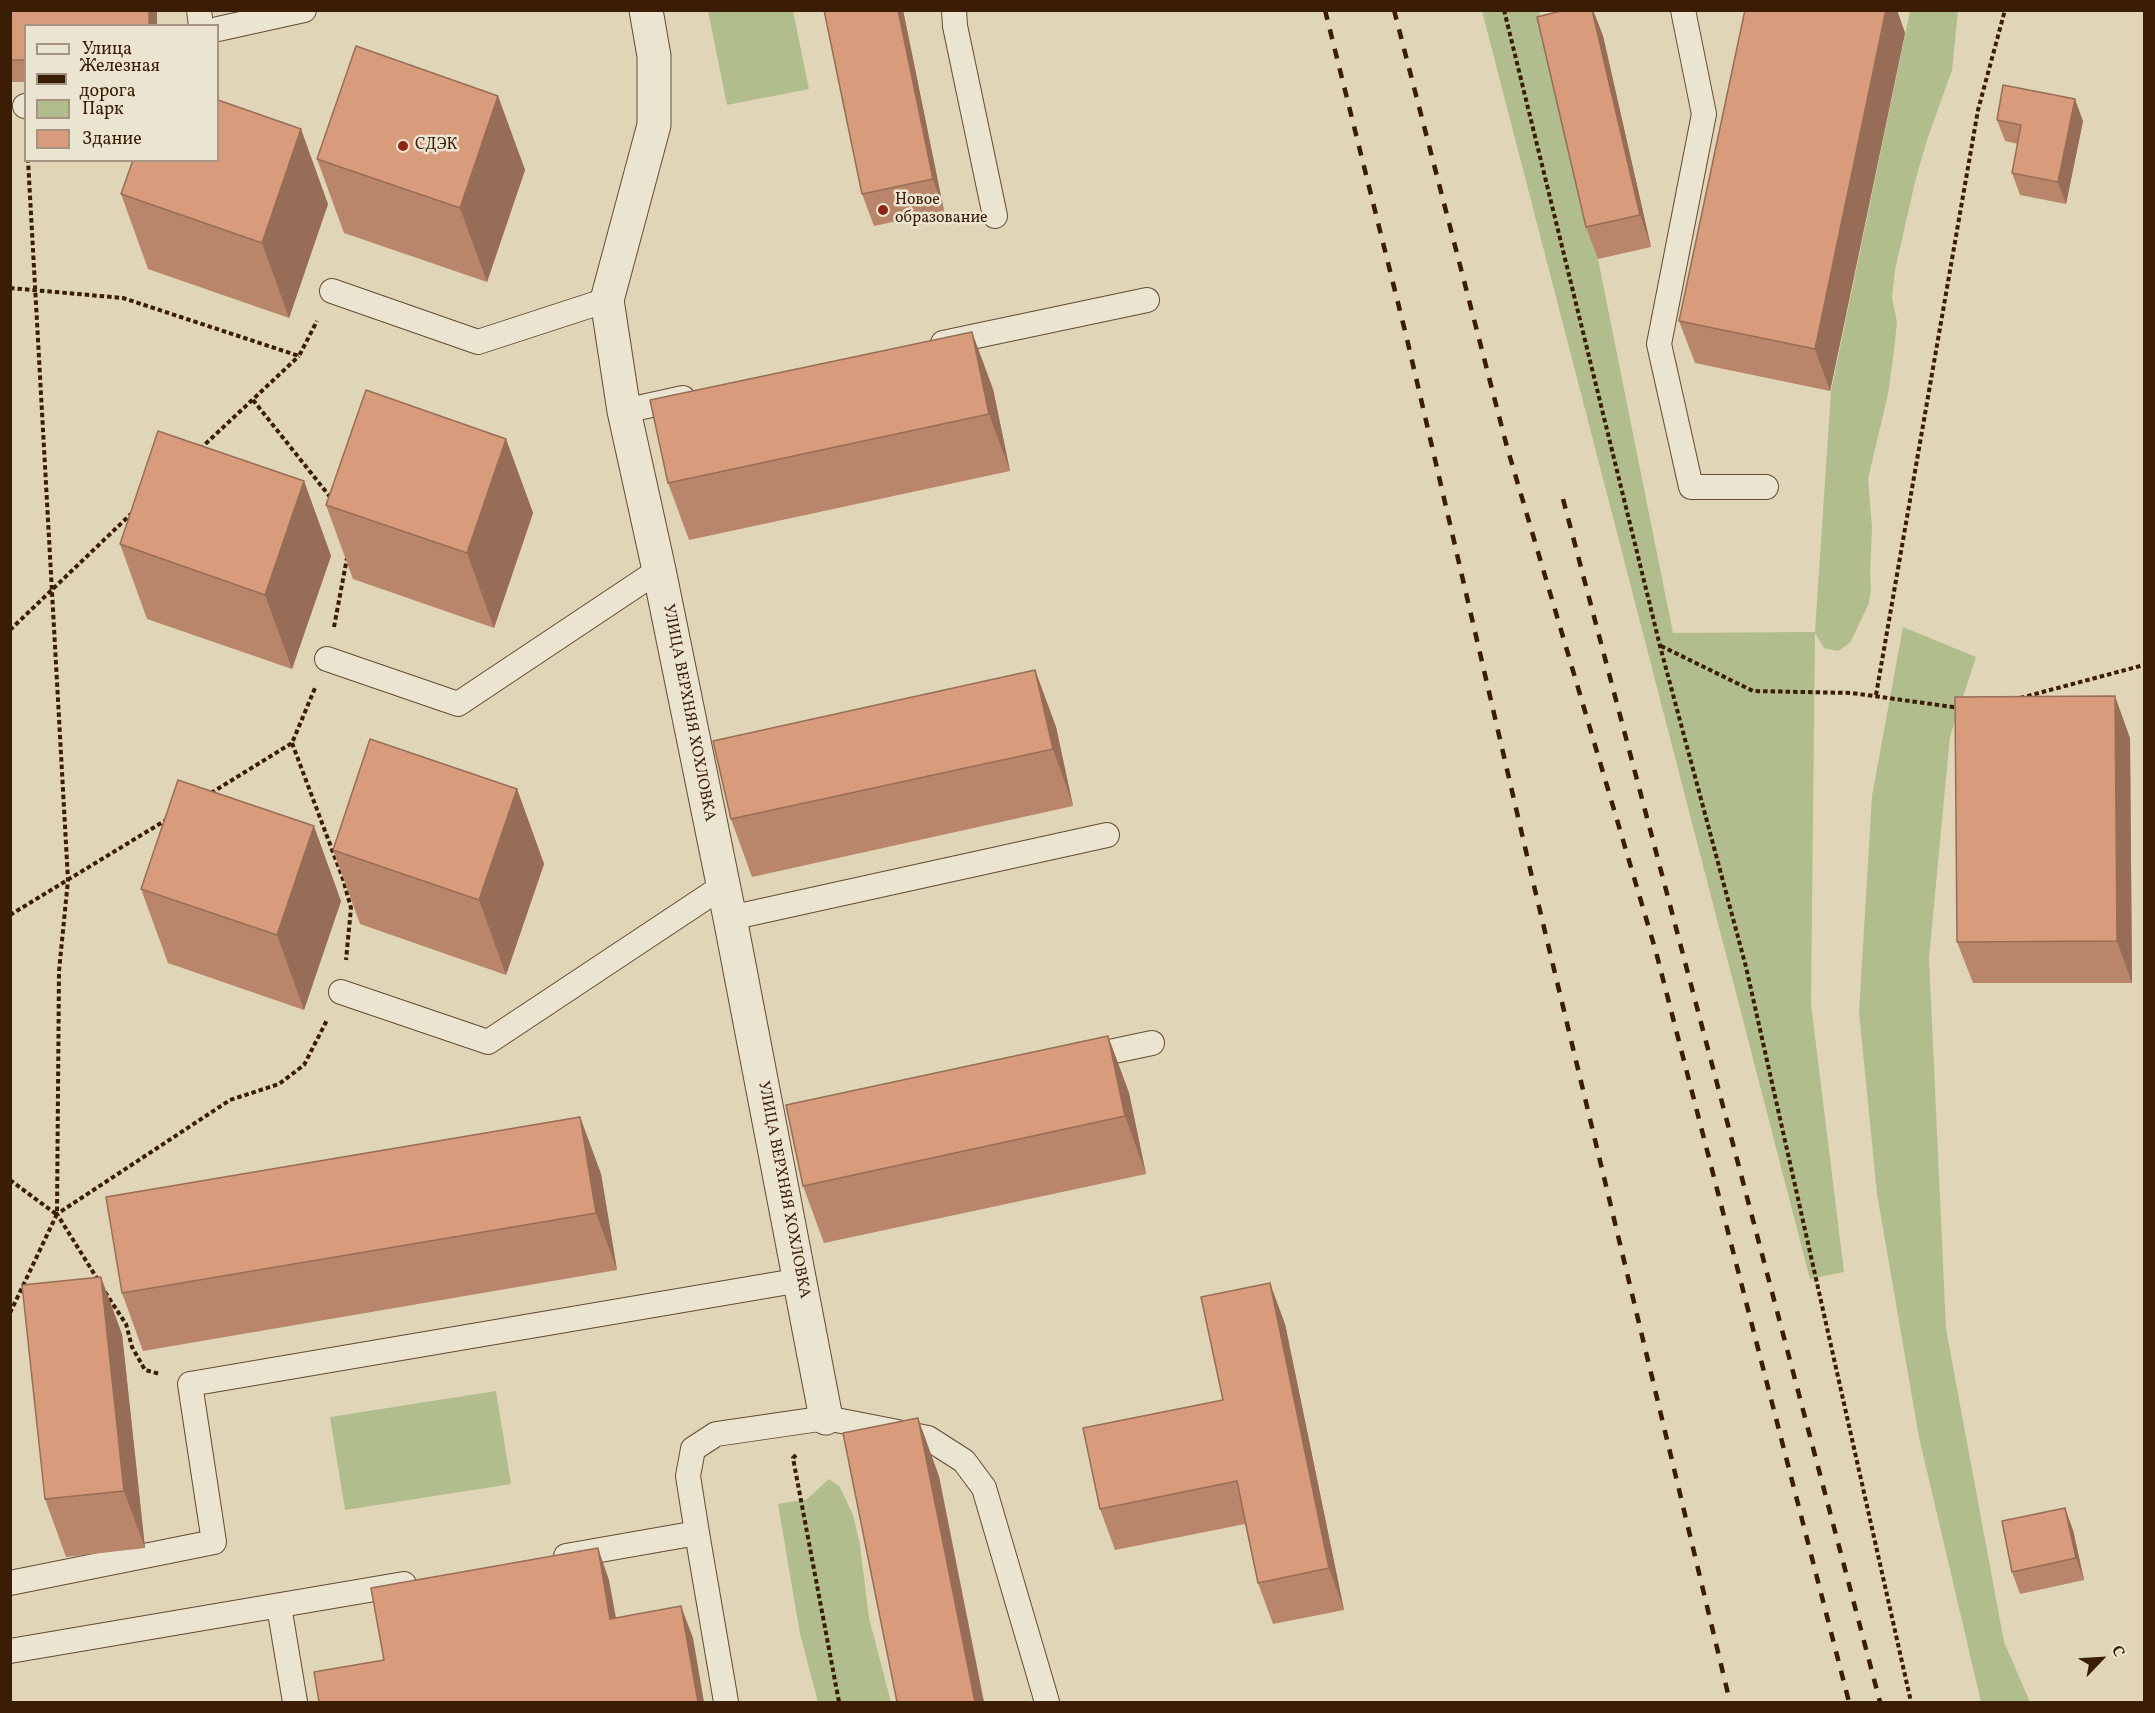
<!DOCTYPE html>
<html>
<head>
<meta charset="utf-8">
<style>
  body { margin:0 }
  #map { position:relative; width:2155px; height:1713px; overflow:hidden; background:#e0d5b6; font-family:Vollkorn,serif }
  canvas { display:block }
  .frame { position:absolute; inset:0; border:12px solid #3b1d06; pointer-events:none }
  .legend { position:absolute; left:24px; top:24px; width:195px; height:138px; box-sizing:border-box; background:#ebe4d0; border:2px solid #a5947f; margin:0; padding:8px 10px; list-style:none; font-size:18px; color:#3b1d06 }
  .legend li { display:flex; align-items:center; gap:12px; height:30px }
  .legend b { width:30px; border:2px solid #a5947f }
  .north { position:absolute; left:2071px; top:1629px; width:60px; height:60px; -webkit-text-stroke:4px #ebe4d0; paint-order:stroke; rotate:65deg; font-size:16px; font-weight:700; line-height:24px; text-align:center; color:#3b1d06 }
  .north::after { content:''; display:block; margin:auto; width:21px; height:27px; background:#3b1d06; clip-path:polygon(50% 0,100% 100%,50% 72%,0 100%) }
</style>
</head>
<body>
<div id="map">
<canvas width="2155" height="1713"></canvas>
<div class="frame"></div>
<ul class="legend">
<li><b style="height:8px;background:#ebe4d0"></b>Улица</li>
<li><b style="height:8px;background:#3b1d06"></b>Железная дорога</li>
<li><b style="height:16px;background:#b2bd8e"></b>Парк</li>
<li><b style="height:16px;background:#d89c7c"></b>Здание</li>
</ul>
<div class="north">С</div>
</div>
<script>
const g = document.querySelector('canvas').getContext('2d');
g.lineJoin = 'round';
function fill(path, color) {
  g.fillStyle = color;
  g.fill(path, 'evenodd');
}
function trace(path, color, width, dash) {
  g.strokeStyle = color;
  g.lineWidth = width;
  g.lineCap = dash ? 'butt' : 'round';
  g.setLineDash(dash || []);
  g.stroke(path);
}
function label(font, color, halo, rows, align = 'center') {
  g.font = font + ' Vollkorn,serif';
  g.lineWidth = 5;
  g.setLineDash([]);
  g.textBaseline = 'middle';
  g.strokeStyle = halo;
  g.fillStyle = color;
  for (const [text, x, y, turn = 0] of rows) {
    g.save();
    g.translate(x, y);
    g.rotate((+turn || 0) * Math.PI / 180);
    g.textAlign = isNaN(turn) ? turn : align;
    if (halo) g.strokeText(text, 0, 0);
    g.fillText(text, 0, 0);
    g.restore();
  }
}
fill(new Path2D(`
  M 708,11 L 793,11 L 809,89 L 727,105 Z
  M 1482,11 L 1539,11 L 1598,259 L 1673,633 L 1815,632 L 1831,391 L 1910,11 L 1958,11 L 1952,70 L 1927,140 L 1915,182 L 1895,270 L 1892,298 L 1897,322 L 1894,351 L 1888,394 L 1868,479 L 1872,528 L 1870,573 L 1871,588 L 1869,603 L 1850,643 L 1838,651 L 1824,648 L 1815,633 L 1811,1004 L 1844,1272 L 1810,1279 Z
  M 1903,627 L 1976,657 L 1950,736 L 1929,958 L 1946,1329 L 2004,1642 L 2030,1702 L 1981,1702 L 1919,1437 L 1877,1194 L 1859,1012 L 1872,796 Z
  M 496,1391 L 511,1484 L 345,1510 L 330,1417 Z
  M 829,1479 L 840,1487 L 853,1515 L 860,1545 L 869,1618 L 891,1702 L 818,1702 L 800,1634 L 778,1504 L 807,1499 Z`), '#b2bd8e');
const service = new Path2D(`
  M 199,10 L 201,26
  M 954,10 L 955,26 L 995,216
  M 1683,10 L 1704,114 L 1659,344 L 1691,487 L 1766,487
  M 218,29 L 304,10
  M 25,106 L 26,106
  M 332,291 L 478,342 L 607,300
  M 943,343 L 1147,300
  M 624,411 L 683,398
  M 327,659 L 458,704 L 659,570
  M 730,918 L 1107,835
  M 341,992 L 488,1042 L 723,886
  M 1081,1058 L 1152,1043
  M 697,1533 L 688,1476 L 693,1449 L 716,1434 L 826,1418 L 928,1438 L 964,1461 L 984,1488 L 1047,1702
  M 566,1556 L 697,1533 L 726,1702
  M 10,1583 L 214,1542 L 190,1384 L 801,1280
  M 279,1606 L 295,1702
  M 10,1651 L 404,1584`);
const minor = new Path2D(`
  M 646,10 L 654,56 L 654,125 L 607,300 L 624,411 L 659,570 L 730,918 L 826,1418`);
trace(service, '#644b32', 26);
trace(minor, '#644b32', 35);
trace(new Path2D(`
  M 1504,10 L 1660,646 L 1746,967 L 1911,1702
  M 10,288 L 123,298 L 299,356 L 317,321
  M 253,400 L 331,498
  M 200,449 L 299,356
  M 334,627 L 347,558
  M 10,630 L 131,514
  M 1661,646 L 1753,691 L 1852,693 L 1960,708
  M 1876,695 L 1978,110 L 2005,10
  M 2020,698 L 2144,665
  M 292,743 L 343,879 L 351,908 L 346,960
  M 211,793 L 292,743 L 315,688
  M 10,915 L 166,820
  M 10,1180 L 56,1214
  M 98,1280 L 57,1214 L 230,1100 L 279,1084 L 304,1065 L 327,1020
  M 105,1292 L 126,1324 L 132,1347 L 145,1370 L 160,1374
  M 10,1313 L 57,1214 L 59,971 L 68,880 L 28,160
  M 796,1455 L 793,1458 L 839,1702`), '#3b1d06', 4, [4.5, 3]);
trace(service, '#ebe4d0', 24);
trace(minor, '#ebe4d0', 33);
trace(new Path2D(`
  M 1325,10 L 1407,339 L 1535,890 L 1730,1702
  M 1394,10 L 1507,447 L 1656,952 L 1849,1702
  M 1563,499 L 1880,1702`), '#3b1d06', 4.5, [10, 10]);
fill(new Path2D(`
  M 10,10 L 157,10 L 157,26 L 26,26 L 26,82 L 10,82 Z
  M 824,10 L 903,10 L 944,211 L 874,226 L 862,194 Z
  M 1565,10 L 1593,10 L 1603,36 L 1651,247 L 1598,259 L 1586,227 Z
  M 1745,10 L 1897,10 L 1905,33 L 1830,391 L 1695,363 L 1679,321 Z
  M 498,96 L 525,170 L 487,282 L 344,233 L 317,159 Z
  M 1997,120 L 2083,121 L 2066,204 L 2020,195 L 2012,173 L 2018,144 L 2005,141 Z
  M 121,194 L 328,204 L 289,318 L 148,269 Z
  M 993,389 L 1010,471 L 689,540 L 668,483 Z
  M 506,439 L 533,513 L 494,628 L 353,579 L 326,505 Z
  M 304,481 L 331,556 L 292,669 L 147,619 L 120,544 Z
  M 1035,670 L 1056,727 L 1073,806 L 752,877 L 731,819 Z
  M 2130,738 L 2132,983 L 1973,983 L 1957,942 Z
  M 517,789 L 544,864 L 506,975 L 360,924 L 333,850 Z
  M 141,889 L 341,901 L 304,1010 L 168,963 Z
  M 1108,1036 L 1129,1093 L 1146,1174 L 824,1243 L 803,1186 Z
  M 580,1117 L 601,1174 L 617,1270 L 143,1351 L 122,1293 Z
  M 1285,1324 L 1344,1610 L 1273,1624 L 1258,1583 L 1245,1524 L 1115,1550 L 1100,1509 L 1223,1400 Z
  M 122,1334 L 145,1548 L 66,1557 L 45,1499 Z
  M 2073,1530 L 2084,1580 L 2020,1594 L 2012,1572 Z`), '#ba866b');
fill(new Path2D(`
  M 149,10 L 157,10 L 157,26 L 149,26 Z
  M 898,10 L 903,10 L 944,211 L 933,179 Z
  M 1592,10 L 1593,10 L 1603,36 L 1651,247 L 1640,215 Z
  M 1886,10 L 1897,10 L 1905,33 L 1830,391 L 1815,349 Z
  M 498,96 L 525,170 L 487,282 L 460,208 Z
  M 2075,99 L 2083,121 L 2066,204 L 2058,182 Z
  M 301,129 L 328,204 L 289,318 L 262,243 Z
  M 972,332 L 993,389 L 1010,471 L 989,414 Z
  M 506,439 L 533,513 L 494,628 L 467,553 Z
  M 304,481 L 331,556 L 292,669 L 265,595 Z
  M 1035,670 L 1056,727 L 1073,806 L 1053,749 Z
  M 2115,696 L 2130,738 L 2132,983 L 2117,941 Z
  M 517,789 L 544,864 L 506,975 L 479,900 Z
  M 314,826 L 341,901 L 304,1010 L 277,935 Z
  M 1108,1036 L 1129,1093 L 1146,1174 L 1125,1116 Z
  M 580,1117 L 601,1174 L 617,1270 L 596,1213 Z
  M 101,1277 L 122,1334 L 145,1548 L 124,1491 Z
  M 1270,1283 L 1285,1324 L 1344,1610 L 1329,1568 Z
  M 918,1418 L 939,1476 L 984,1702 L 975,1702 Z
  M 2065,1508 L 2073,1530 L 2084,1580 L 2076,1558 Z
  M 598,1548 L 609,1580 L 622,1651 L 610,1619 Z
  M 681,1606 L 693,1638 L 704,1702 L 698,1702 Z`), '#976d57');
const building = new Path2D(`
  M 10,10 L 149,10 L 149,26 L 26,26 L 26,60 L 10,60 Z
  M 824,10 L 898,10 L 933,179 L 862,194 Z
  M 1565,10 L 1592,10 L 1640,215 L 1586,227 L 1537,17 Z
  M 1745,10 L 1886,10 L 1815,349 L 1679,321 Z
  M 356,46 L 498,96 L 460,208 L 317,159 Z
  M 2003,85 L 2075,99 L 2058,182 L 2012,173 L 2021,125 L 1997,120 Z
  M 218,100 L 301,129 L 262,243 L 121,194 L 133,160 L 218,160 Z
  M 972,332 L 989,414 L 668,483 L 650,400 Z
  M 366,390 L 506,439 L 467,553 L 326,505 Z
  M 158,431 L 304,481 L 265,595 L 120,544 Z
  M 1035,670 L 1053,749 L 731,819 L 713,741 Z
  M 2115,696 L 2117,941 L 1957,942 L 1955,697 Z
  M 370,739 L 517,789 L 479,900 L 333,850 Z
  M 178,780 L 314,826 L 277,935 L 141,889 Z
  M 1108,1036 L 1125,1116 L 803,1186 L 786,1105 Z
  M 580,1117 L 596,1213 L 122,1293 L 106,1197 Z
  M 101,1277 L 124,1491 L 45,1499 L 22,1285 Z
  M 1270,1283 L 1329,1568 L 1258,1583 L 1237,1481 L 1100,1509 L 1083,1428 L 1223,1400 L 1201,1297 Z
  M 918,1418 L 975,1702 L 897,1702 L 843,1433 Z
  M 2065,1508 L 2076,1558 L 2012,1572 L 2002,1521 Z
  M 598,1548 L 610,1619 L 681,1606 L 698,1702 L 319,1702 L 314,1672 L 384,1660 L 371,1588 Z`);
fill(building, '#d89c7c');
trace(building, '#976d57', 1.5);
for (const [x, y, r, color] of [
  [403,146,6,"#8f2418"],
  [883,210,6,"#8f2418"]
]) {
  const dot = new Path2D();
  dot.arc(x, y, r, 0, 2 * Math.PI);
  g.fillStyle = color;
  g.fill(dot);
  trace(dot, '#ebe4d0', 2);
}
label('16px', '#3b1d06', '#ebe4d0', [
  ["СДЭК",415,146],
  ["Новое",895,201],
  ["образование",895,219]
], 'left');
label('16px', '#3b1d06', '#ebe4d0', [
  ["УЛИЦА ВЕРХНЯЯ ХОХЛОВКА",688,713,79],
  ["УЛИЦА ВЕРХНЯЯ ХОХЛОВКА",783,1190,79]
]);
</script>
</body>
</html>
